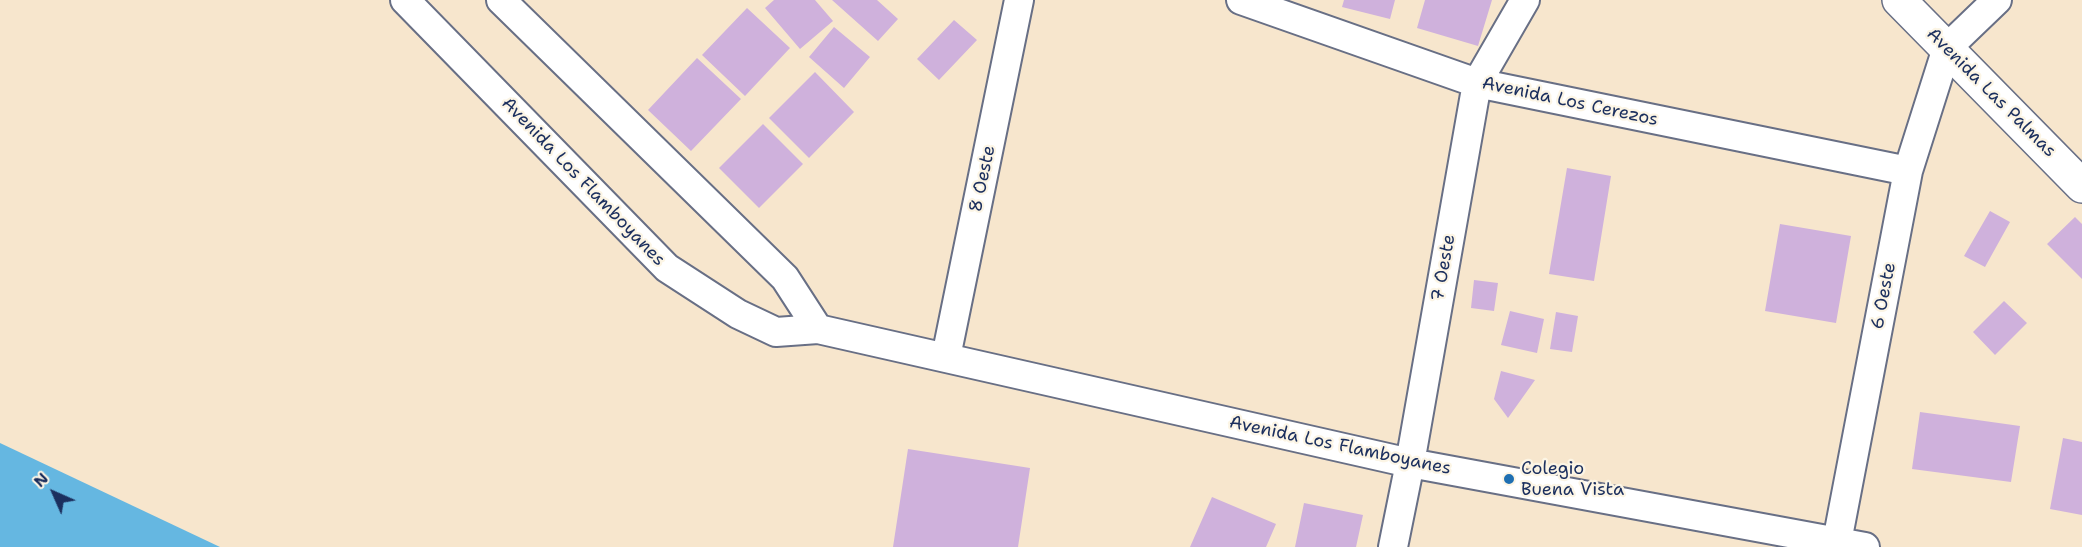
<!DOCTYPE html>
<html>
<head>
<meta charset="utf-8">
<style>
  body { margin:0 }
  #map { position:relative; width:2082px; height:547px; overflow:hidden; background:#f7e6cd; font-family:"Shantell Sans",sans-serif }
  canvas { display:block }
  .north { position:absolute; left:24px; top:463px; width:60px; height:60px; -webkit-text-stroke:4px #fcf5e5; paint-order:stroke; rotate:315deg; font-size:16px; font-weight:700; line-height:24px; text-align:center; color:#1b2f5e }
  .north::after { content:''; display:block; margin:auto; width:21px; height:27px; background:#1b2f5e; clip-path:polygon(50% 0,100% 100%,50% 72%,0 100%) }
</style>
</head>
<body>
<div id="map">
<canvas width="2082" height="547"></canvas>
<div class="north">N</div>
</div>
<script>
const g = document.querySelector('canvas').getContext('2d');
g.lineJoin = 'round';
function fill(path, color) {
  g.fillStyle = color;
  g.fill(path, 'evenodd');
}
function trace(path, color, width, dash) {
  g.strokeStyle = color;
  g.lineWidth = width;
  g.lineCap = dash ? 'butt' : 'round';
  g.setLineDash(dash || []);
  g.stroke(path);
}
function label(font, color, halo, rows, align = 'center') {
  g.font = font + ' "Shantell Sans",sans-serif';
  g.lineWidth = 4.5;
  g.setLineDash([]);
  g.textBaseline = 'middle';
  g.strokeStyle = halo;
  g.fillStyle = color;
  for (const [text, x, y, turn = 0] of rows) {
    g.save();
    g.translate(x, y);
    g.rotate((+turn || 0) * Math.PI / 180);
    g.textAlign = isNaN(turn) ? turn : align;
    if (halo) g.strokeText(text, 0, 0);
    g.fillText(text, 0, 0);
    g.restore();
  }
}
fill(new Path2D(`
  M 0,443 L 220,547 L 0,547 Z`), '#65b7e1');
fill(new Path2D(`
  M 774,0 L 815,0 L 833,21 L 800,49 L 765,8 Z
  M 832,0 L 877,0 L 898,19 L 878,41 Z
  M 1344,0 L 1395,0 L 1390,19 L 1342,7 Z
  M 1425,0 L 1492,0 L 1478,46 L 1417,28 Z
  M 747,8 L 790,48 L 745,96 L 702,55 Z
  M 954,20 L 977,40 L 939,80 L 917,59 Z
  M 834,27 L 870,57 L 844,88 L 809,57 Z
  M 697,58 L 741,99 L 691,151 L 648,110 Z
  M 815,72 L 854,112 L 809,158 L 769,118 Z
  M 763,124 L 803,164 L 759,208 L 719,168 Z
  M 1567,168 L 1611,176 L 1594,281 L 1549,274 Z
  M 1990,211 L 2010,222 L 1985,267 L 1964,256 Z
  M 2075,217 L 2082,224 L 2082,279 L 2047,244 Z
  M 1780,224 L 1851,236 L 1836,323 L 1765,311 Z
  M 1474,280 L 1498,283 L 1494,311 L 1471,308 Z
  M 2004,301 L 2027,323 L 1995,355 L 1973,332 Z
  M 1510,311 L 1544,319 L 1537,353 L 1501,345 Z
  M 1556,312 L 1578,316 L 1572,352 L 1550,349 Z
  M 1501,371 L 1535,380 L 1508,418 L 1494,399 Z
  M 1920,412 L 2020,426 L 2011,482 L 1912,469 Z
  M 2063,438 L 2082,442 L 2082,515 L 2050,509 Z
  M 908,449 L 1030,468 L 1018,547 L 893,547 Z
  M 1212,497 L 1276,524 L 1266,547 L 1190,547 Z
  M 1304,503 L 1363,515 L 1356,547 L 1295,547 Z`), '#cfb1dc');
const minor = new Path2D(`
  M 405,0 L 667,268 L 738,314 L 776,332 L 818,329 L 1410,463 L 1865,547
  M 501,0 L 785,278 L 818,329
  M 1241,0 L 1477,83 L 1908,171
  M 946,357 L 1019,0
  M 1393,547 L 1410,463 L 1477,83 L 1525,0
  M 1836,547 L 1908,171 L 1947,48 L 1997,0`);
const tertiary = new Path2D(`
  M 1899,0 L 2082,186`);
trace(minor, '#686f85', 32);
trace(tertiary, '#686f85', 36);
trace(minor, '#fff', 28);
trace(tertiary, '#fff', 33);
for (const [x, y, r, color] of [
  [1509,479,6,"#1f6fb2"]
]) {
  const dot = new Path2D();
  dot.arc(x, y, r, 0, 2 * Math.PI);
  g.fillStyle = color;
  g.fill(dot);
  trace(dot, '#fcf5e5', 2);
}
label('18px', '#1b2f5e', '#fcf5e5', [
  ["Avenida Las Palmas",1991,93,45],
  ["Avenida Los Cerezos",1570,102,12],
  ["8 Oeste",983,179,-78],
  ["Avenida Los Flamboyanes",583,182,46],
  ["7 Oeste",1444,268,-80],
  ["6 Oeste",1884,296,-79],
  ["Avenida Los Flamboyanes",1340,446,12]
]);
label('18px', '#1b2f5e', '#fcf5e5', [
  ["Colegio",1521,469],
  ["Buena Vista",1521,490]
], 'left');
</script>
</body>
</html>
